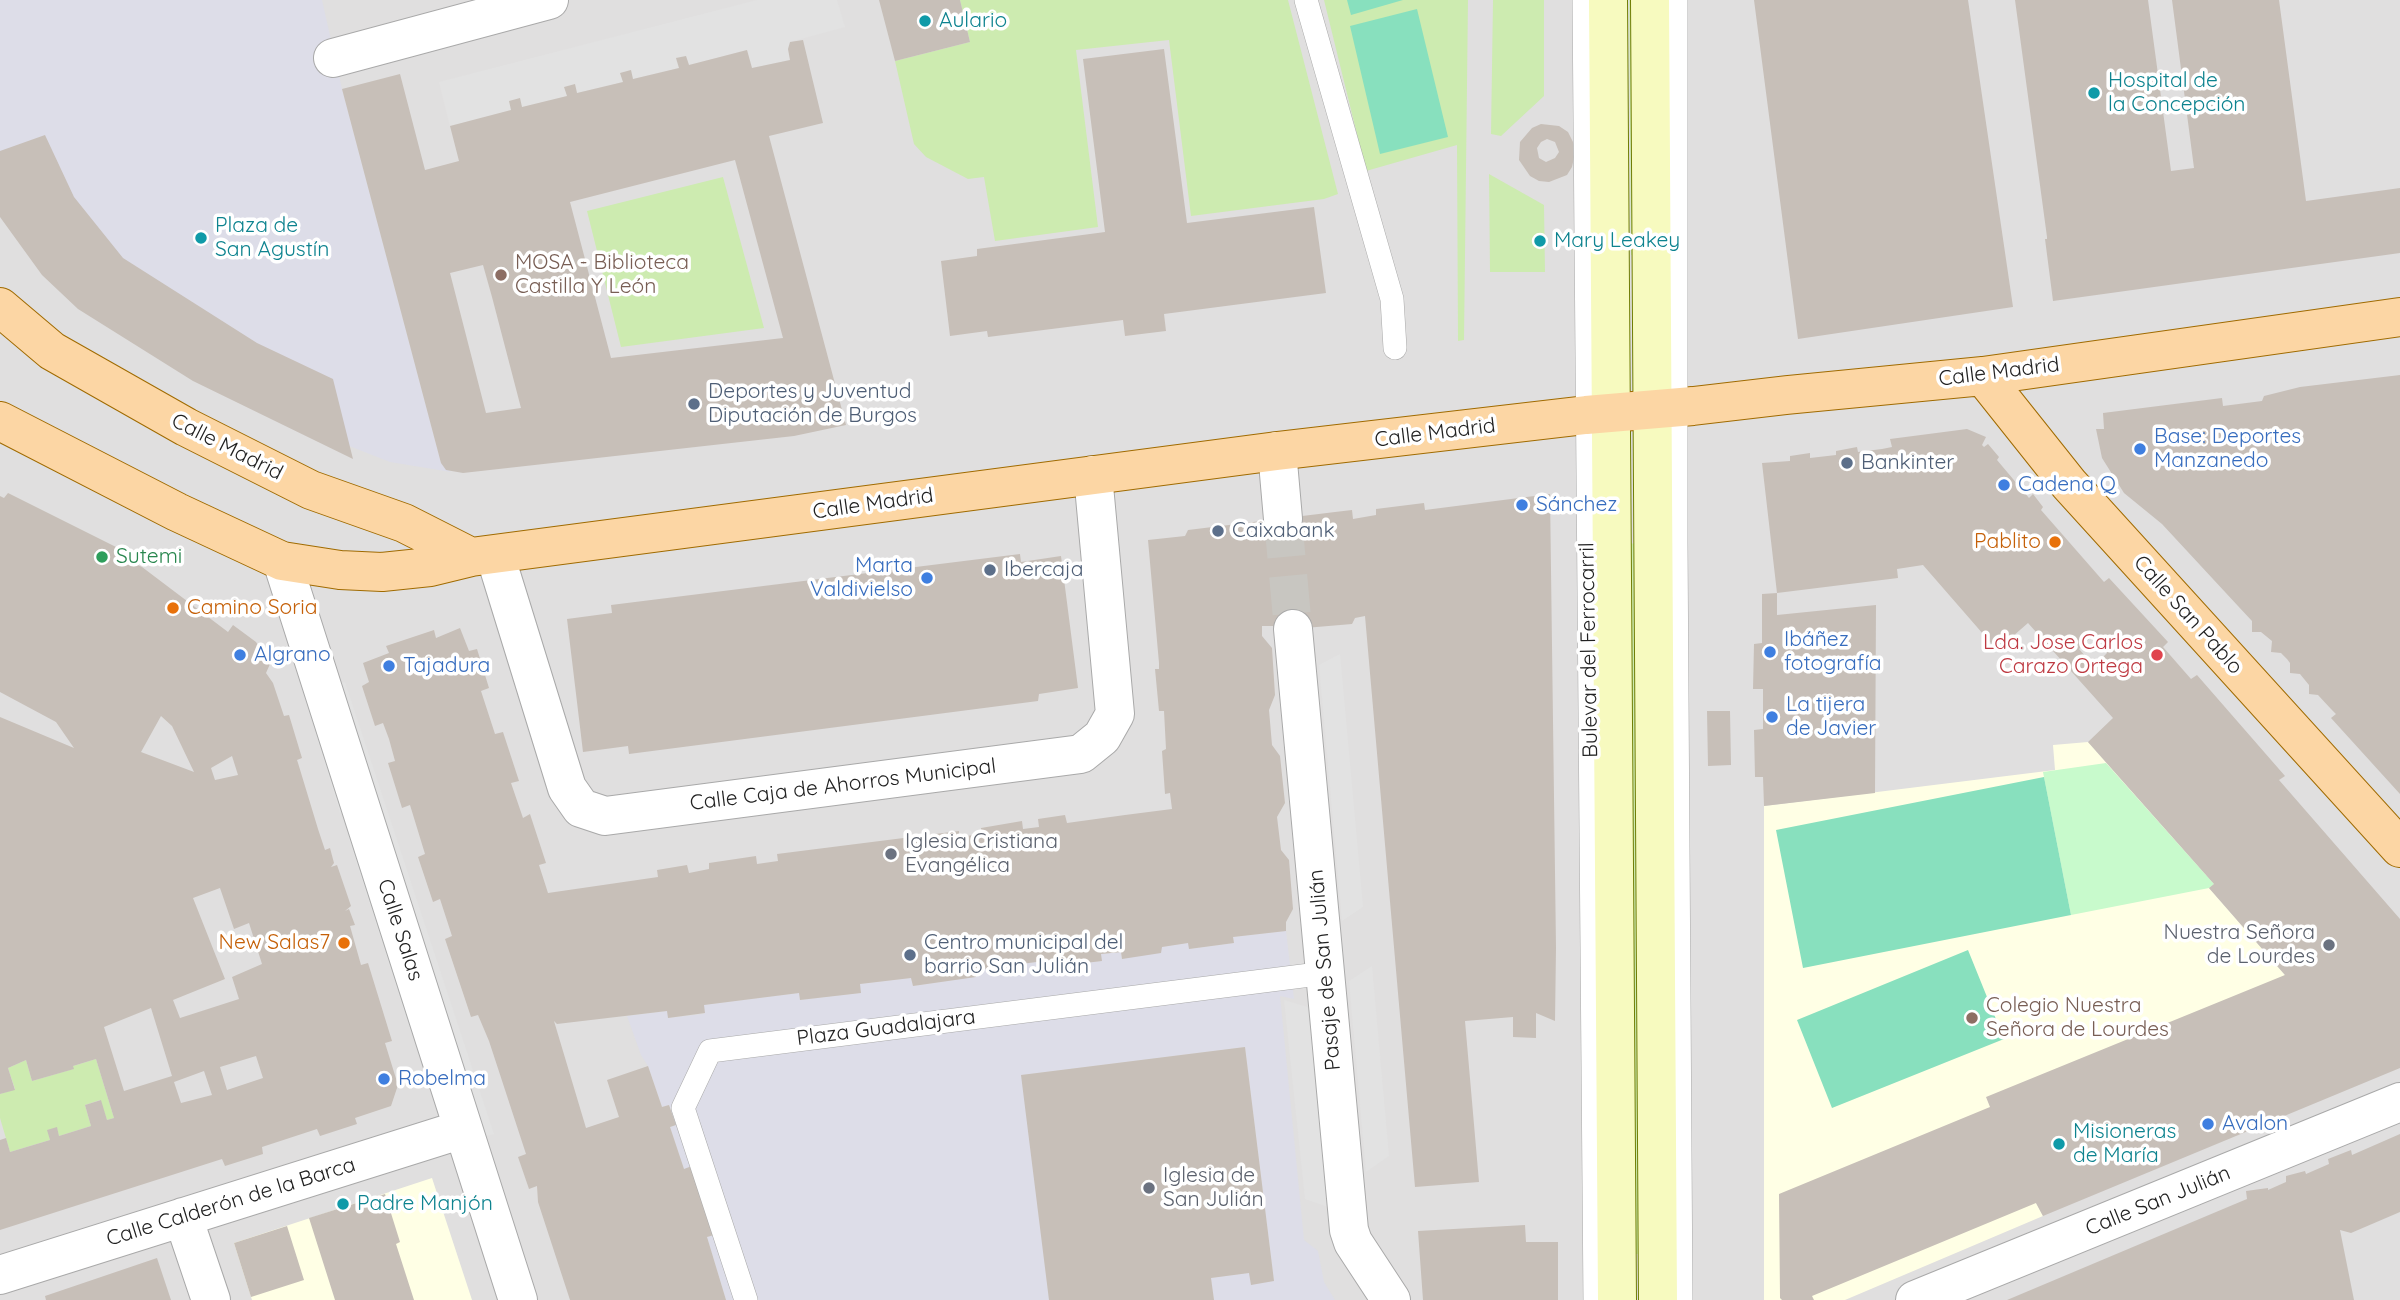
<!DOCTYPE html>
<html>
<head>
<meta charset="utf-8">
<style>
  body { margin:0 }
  canvas { display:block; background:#f2efe9 }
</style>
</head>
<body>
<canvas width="2400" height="1300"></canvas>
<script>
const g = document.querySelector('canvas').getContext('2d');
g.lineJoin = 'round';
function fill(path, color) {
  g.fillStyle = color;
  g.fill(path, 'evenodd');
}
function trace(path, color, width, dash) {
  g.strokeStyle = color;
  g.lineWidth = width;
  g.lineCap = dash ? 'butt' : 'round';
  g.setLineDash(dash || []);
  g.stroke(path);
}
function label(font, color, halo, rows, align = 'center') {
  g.font = font + ' Quicksand,sans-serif';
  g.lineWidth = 7;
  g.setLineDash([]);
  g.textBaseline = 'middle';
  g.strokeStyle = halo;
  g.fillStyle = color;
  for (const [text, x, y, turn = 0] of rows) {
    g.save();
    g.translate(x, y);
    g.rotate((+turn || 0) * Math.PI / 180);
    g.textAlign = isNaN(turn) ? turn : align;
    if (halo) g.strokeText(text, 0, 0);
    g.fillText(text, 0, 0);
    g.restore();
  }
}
fill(new Path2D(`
  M 0,0 L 2400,0 L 2400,1300 L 0,1300 Z`), '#e0dfdf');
fill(new Path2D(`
  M 2088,742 L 2214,884 L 2209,888 L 2285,975 L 2036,1203 L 2043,1216 L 1845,1300 L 1764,1300 L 1764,806 L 2055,770 L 2053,745 Z
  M 432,1178 L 472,1300 L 252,1300 L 234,1243 Z`), '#ffffe5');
fill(new Path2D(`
  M 960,0 L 1288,0 L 1338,194 L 1324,199 L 1191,216 L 1169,40 L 1076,50 L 1098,227 L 995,241 L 984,177 L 968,179 L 926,157 L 914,144 L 895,61 L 970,42 Z
  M 1324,0 L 1468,0 L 1464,340 L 1458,341 L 1457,145 L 1366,171 Z
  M 1493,0 L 1544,0 L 1544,96 L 1501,136 L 1491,134 Z
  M 1629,0 L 1636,0 L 1638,255 L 1631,255 Z
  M 1489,174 L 1544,205 L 1545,272 L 1490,272 Z
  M 723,177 L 764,328 L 621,347 L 587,211 Z
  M 1627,543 L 1638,544 L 1642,1254 L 1632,1254 Z
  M 96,1059 L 114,1118 L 107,1120 L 100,1100 L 85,1105 L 91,1126 L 59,1136 L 57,1128 L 48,1130 L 50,1140 L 10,1152 L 0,1118 L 0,1094 L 15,1089 L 8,1068 L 26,1060 L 32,1081 L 73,1069 L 73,1066 Z`), '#cdebb0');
fill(new Path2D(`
  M 2106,763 L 2214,884 L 2209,888 L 2071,915 L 2043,772 Z`), '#c8facc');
fill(new Path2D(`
  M 1347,0 L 1403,0 L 1351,15 Z
  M 1417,9 L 1448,137 L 1380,154 L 1350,26 Z
  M 2044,777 L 2071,915 L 1803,968 L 1776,830 Z
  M 1968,950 L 2004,1039 L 1832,1108 L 1797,1020 Z`), '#88e0be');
fill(new Path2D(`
  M 757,0 L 837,0 L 845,27 L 790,42 L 788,49 L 790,60 L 752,68 L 747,50 L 689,65 L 686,56 L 676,58 L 679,68 L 633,79 L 630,70 L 620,73 L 623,82 L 577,93 L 575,85 L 567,96 L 450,126 L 439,82 Z
  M 1340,654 L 1363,907 L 1342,921 L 1319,665 Z
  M 345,682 L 494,1134 L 483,1137 L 334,685 Z
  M 311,683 L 349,810 L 340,813 L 301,686 Z
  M 358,833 L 419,1029 L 411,1033 L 348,836 Z
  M 1372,966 L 1389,1156 L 1366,1172 L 1349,981 Z
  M 1284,1000 L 1314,1009 L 1334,1209 L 1305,1199 Z`), '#e2e2e2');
fill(new Path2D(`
  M 0,0 L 322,0 L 342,89 L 441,463 L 451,472 L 390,462 L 306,429 L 0,201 Z
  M 1286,931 L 1294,999 L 1280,996 L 1304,1240 L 1318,1251 L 1324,1282 L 1335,1300 L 1214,1300 L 1211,1278 L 1249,1273 L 1252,1284 L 1274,1281 L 1245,1047 L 1022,1075 L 1049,1300 L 726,1300 L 707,1237 L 713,1235 L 684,1169 L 670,1127 L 676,1125 L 669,1105 L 662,1107 L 648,1066 L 641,1055 L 627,1016 L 667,1011 L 669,1018 L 704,1014 L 704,1005 L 799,993 L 800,1000 L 860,993 L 860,984 L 911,978 L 913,986 L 975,977 L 975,970 L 1067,958 L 1068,965 L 1101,961 L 1101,954 L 1121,952 L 1122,959 L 1162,947 L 1188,943 L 1190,949 L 1234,943 L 1233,937 Z`), '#dddde8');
fill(new Path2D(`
  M 879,0 L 960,0 L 970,42 L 895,61 Z
  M 1754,0 L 1968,0 L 2013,307 L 1798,339 Z
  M 2015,0 L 2148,0 L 2171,171 L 2194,168 L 2172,0 L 2279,0 L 2306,201 L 2400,188 L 2400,253 L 2053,301 L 2045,239 L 2047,239 L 2047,237 Z
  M 803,40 L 823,123 L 769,136 L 846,425 L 794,436 L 463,473 L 446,470 L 441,463 L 342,89 L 400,74 L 425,170 L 459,161 L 450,126 L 511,110 L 509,101 L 520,98 L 522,107 L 567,96 L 564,87 L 575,84 L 577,93 L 623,82 L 620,73 L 631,70 L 633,79 L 679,68 L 676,58 L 686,56 L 689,65 L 747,50 L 752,68 L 790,60 L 788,49 L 790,42 ZM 735,160 L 783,338 L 611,358 L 570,202 ZM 483,265 L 492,297 L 521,408 L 486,413 L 450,273 Z
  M 1164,49 L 1187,223 L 1314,207 L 1326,293 L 1164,314 L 1166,331 L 1125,336 L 1123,320 L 988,337 L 987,331 L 950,336 L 941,261 L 977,256 L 977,249 L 1105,232 L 1083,59 Z
  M 1541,124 L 1559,126 L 1568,132 L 1576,148 L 1572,167 L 1567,175 L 1549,182 L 1539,181 L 1530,176 L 1519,160 L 1520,142 L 1532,128 ZM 1547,139 L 1555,142 L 1559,152 L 1555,158 L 1546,162 L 1539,158 L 1537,148 L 1541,142 Z
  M 45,135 L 74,197 L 123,258 L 257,343 L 333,379 L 353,459 L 193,381 L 78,309 L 42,275 L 0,217 L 0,151 Z
  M 2400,375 L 2400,794 L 2331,718 L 2336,714 L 2331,709 L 2318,695 L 2309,694 L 2309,685 L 2300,674 L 2290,673 L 2290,663 L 2287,659 L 2281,653 L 2271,652 L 2272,641 L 2261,632 L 2252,632 L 2252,621 L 2238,606 L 2162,524 L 2124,493 L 2102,458 L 2096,429 L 2104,429 L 2103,413 L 2222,398 L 2223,406 L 2262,401 L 2264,396 L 2300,387 Z
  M 1967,429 L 1986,437 L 1982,445 L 1984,447 L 1988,444 L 1999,457 L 1997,460 L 2029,498 L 2033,494 L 2043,507 L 2041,510 L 2104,582 L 2109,578 L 2168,642 L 2163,647 L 2191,679 L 2197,675 L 2285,776 L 2279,780 L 2400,919 L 2400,1068 L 2043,1216 L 2036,1203 L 1812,1296 L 1814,1300 L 1782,1300 L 1780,1298 L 1779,1194 L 1990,1107 L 1986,1097 L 2285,975 L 2209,888 L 2214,884 L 2088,742 L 2113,718 L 2028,623 L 1997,650 L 1923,565 L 1897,569 L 1898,578 L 1777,593 L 1762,463 L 1790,461 L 1790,456 L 1810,453 L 1810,458 L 1836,455 L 1836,451 L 1857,447 L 1858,452 L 1882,449 L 1892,447 L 1890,439 ZM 2092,636 L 2107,653 L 2094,666 L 2079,649 Z
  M 8,493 L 124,551 L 121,557 L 142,567 L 228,632 L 233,625 L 256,642 L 270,664 L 266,673 L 273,683 L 284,716 L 289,715 L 302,758 L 297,760 L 298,763 L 318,829 L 325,850 L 330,848 L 334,863 L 331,867 L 337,865 L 351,906 L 345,911 L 349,909 L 355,925 L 350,926 L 361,965 L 368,963 L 392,1041 L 385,1043 L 398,1085 L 391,1106 L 355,1118 L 357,1124 L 320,1136 L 317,1129 L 262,1147 L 263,1154 L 225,1166 L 222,1159 L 0,1230 L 0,1140 L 6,1138 L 10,1152 L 50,1140 L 47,1130 L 57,1127 L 59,1136 L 91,1126 L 85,1105 L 101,1100 L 107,1120 L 114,1118 L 96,1059 L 73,1066 L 74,1069 L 32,1081 L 26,1060 L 8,1068 L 15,1090 L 0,1094 L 0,717 L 74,748 L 56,722 L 0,692 L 0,496 L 4,498 ZM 161,716 L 172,726 L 194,772 L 141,752 ZM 232,756 L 238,775 L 215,780 L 211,768 ZM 220,888 L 234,929 L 249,923 L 262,964 L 232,977 L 239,999 L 180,1018 L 173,1000 L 225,979 L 193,898 ZM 151,1008 L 172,1076 L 124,1091 L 104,1027 ZM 256,1056 L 263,1078 L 227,1090 L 220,1067 ZM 204,1071 L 212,1095 L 181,1103 L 174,1082 Z
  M 1550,494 L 1556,948 L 1555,1021 L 1536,1013 L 1536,1038 L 1513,1037 L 1513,1017 L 1465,1021 L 1479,1182 L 1415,1187 L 1365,616 L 1355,618 L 1352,624 L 1293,629 L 1276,629 L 1273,626 L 1262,626 L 1262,636 L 1272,648 L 1275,695 L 1269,710 L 1272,745 L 1280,756 L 1285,803 L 1277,817 L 1281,850 L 1289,860 L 1293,909 L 1286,922 L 1286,931 L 1233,937 L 1234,943 L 1189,949 L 1188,943 L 1162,947 L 1161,953 L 1122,959 L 1121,952 L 1101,954 L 1102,961 L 1068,965 L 1067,958 L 975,970 L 976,977 L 913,986 L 911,978 L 860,984 L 861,993 L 800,1000 L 799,993 L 704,1005 L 705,1013 L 668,1018 L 667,1011 L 557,1024 L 554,1021 L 586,1128 L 619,1117 L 607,1080 L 648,1066 L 662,1107 L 669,1105 L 676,1125 L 670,1127 L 684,1169 L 692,1166 L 714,1235 L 707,1237 L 726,1300 L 570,1300 L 538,1202 L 537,1186 L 529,1189 L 518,1157 L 526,1154 L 489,1041 L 478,1015 L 471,1017 L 445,939 L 452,936 L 440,899 L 433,902 L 418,857 L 425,854 L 410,805 L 402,808 L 388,763 L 395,761 L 389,739 L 383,723 L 375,726 L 362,686 L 369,682 L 363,663 L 389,653 L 386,646 L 434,630 L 436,638 L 460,628 L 469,651 L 477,649 L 489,688 L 481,691 L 495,734 L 503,732 L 519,781 L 511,783 L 523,818 L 530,814 L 546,863 L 539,865 L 548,893 L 658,877 L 657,870 L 687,865 L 689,873 L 709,869 L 709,863 L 756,856 L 757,864 L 778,861 L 777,854 L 959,831 L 959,837 L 981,834 L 981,828 L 1022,821 L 1023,829 L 1039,827 L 1038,819 L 1065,815 L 1067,823 L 1125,815 L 1172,809 L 1170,793 L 1165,794 L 1162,751 L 1166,749 L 1164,711 L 1159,711 L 1155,669 L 1159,669 L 1159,663 L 1148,540 L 1185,536 L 1188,530 L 1335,512 L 1352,510 L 1353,519 L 1376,515 L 1376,509 L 1424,503 L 1425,510 Z
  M 1020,554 L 1021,562 L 1061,556 L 1078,688 L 1039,694 L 1038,701 L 629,754 L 628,746 L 583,752 L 567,619 L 612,613 L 611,605 Z
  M 1777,593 L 1777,615 L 1876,605 L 1875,793 L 1764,806 L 1763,777 L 1755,777 L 1754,730 L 1763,729 L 1763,689 L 1753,689 L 1754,644 L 1762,643 L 1762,594 Z
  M 1707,711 L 1730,711 L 1731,765 L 1708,766 Z
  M 1245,1047 L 1274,1281 L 1251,1285 L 1249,1273 L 1211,1278 L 1214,1300 L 1049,1300 L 1021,1075 Z
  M 2400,1134 L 2400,1212 L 2351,1233 L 2340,1230 L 2354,1300 L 2007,1300 L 2235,1204 L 2247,1199 L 2246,1191 L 2268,1188 L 2268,1190 L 2286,1182 L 2286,1176 L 2305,1171 L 2306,1174 L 2329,1164 L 2328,1159 L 2351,1150 L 2352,1155 Z
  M 385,1194 L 400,1242 L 396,1244 L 414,1300 L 335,1300 L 309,1218 Z
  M 1525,1225 L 1526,1242 L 1558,1242 L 1558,1300 L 1423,1300 L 1418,1231 Z
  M 287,1226 L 304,1280 L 251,1297 L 234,1243 Z
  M 157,1258 L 171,1300 L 46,1300 L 45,1296 Z`), '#c7bfb8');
trace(new Path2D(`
  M 1283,519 L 1293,629`), '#c8c6c1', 38, [38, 19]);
const service = new Path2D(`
  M 1306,0 L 1392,299 L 1395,348
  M 1584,0 L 1595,1300
  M 1676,0 L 1676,543 L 1681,1300
  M 746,1300 L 683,1108 L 710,1051 L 1326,973`);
const minor = new Path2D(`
  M 333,58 L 549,0
  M 1277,451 L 1283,519
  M 495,555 L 567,788 L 581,808 L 605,816 L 1081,754 L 1102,737 L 1115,714 L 1093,475
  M 282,561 L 518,1300
  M 1293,629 L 1349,1230 L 1353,1242 L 1391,1300
  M 183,1217 L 211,1300
  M 0,1275 L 463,1129
  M 1915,1300 L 2400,1102`);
const secondary = new Path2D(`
  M 1608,0 L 1617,1300
  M 1650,0 L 1658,1300`);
const primary = new Path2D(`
  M 0,307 L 52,351 L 186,427 L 311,490 L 404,523 L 471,557
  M 1983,376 L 2069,484 L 2400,848
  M 0,421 L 177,512 L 282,561 L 340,570 L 382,572 L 430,567 L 471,557 L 1277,451 L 1586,415 L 1693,406 L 1787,395 L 1983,376 L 2400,317`);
trace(service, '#a9a9a9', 24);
trace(minor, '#a9a9a9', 40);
trace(secondary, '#707d05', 40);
trace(primary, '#a06b00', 40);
trace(service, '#fff', 23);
trace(minor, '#fff', 38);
trace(secondary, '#f7fabf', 38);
trace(primary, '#fcd6a4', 38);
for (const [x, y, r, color] of [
  [925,21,7,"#0f9aa8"],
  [2094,93,7,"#0f9aa8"],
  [201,238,7,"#0f9aa8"],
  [1540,241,7,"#0f9aa8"],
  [501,275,7,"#8d6e63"],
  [694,404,7,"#5c6f8a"],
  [2140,449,7,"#3f7fe0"],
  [1847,463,7,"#5c6f8a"],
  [2004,485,7,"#3f7fe0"],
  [1522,505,7,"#3f7fe0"],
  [1218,531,7,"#5c6f8a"],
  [2055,542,7,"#e8710a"],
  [102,557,7,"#2e9e5b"],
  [990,570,7,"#5c6f8a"],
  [927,578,7,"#3f7fe0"],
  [173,608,7,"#e8710a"],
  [1770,652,7,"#3f7fe0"],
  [240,655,7,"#3f7fe0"],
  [2157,655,7,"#e0444e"],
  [389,666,7,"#3f7fe0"],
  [1772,717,7,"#3f7fe0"],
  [891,854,7,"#6b7280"],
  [344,943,7,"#e8710a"],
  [2329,945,7,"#6b7280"],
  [910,955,7,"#5c6f8a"],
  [1972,1018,7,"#8d6e63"],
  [384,1079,7,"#3f7fe0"],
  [2208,1124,7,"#3f7fe0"],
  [2059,1144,7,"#0f9aa8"],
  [1149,1188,7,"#6b7280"],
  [343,1204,7,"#0f9aa8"]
]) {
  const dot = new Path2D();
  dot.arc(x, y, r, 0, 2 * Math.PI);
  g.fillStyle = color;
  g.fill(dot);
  trace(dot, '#fff', 2.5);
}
label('21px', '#0d838f', '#fff', [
  ["Aulario",939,21],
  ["Hospital de",2108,81],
  ["la Concepción",2108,105],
  ["Plaza de",215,226],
  ["San Agustín",215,250],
  ["Mary Leakey",1554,241],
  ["Misioneras",2073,1132],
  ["de María",2073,1156],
  ["Padre Manjón",357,1204]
], 'left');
label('21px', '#785e54', '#fff', [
  ["MOSA - Biblioteca",515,263],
  ["Castilla Y León",515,287],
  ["Colegio Nuestra",1986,1006],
  ["Señora de Lourdes",1986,1030]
], 'left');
label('21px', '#222', '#fff', [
  ["Calle Madrid",1999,372,-7],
  ["Calle Madrid",1435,433,-7],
  ["Calle Madrid",227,447,27],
  ["Calle Madrid",873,504,-8],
  ["Calle San Pablo",2188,615,48],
  ["Bulevar del Ferrocarril",1589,650,-91],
  ["Calle Caja de Ahorros Municipal",843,785,-7],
  ["Calle Salas",400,930,72],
  ["Pasaje de San Julián",1325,970,-95],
  ["Plaza Guadalajara",886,1028,-7],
  ["Calle San Julián",2158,1201,-22],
  ["Calle Calderón de la Barca",231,1202,-17]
]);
label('21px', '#4e5e75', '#fff', [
  ["Deportes y Juventud",708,392],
  ["Diputación de Burgos",708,416],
  ["Bankinter",1861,463],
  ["Caixabank",1232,531],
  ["Ibercaja",1004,570],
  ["Centro municipal del",924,943],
  ["barrio San Julián",924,967]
], 'left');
label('21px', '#366cbe', '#fff', [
  ["Base: Deportes",2154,437],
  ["Manzanedo",2154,461],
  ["Cadena Q",2018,485],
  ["Sánchez",1536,505],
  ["Marta",913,566,"right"],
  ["Valdivielso",913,590,"right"],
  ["Ibáñez",1784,640],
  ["fotografía",1784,664],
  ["Algrano",254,655],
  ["Tajadura",403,666],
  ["La tijera",1786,705],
  ["de Javier",1786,729],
  ["Robelma",398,1079],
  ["Avalon",2222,1124]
], 'left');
label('21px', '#c56008', '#fff', [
  ["Pablito",2041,542],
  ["Camino Soria",187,608,"left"],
  ["New Salas7",330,943]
], 'right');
label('21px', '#27864d', '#fff', [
  ["Sutemi",116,557]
], 'left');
label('21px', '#be3a42', '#fff', [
  ["Lda. Jose Carlos",2143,643],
  ["Carazo Ortega",2143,667]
], 'right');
label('21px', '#5b616d', '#fff', [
  ["Iglesia Cristiana",905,842],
  ["Evangélica",905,866],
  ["Nuestra Señora",2315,933,"right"],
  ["de Lourdes",2315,957,"right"],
  ["Iglesia de",1163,1176],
  ["San Julián",1163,1200]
], 'left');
</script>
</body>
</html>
